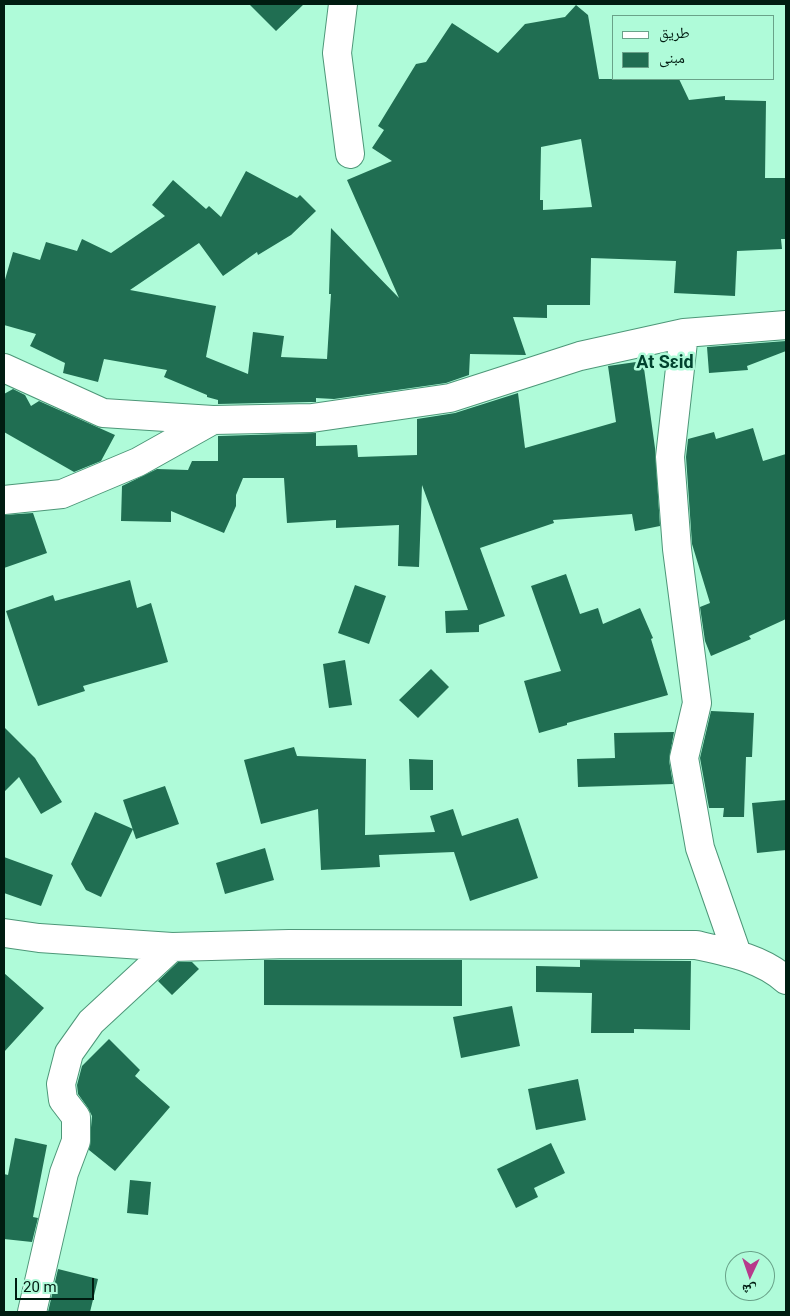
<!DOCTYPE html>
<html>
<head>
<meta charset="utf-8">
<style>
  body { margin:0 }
  #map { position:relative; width:790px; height:1316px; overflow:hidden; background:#affbd9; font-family:Roboto,"Noto Naskh Arabic",sans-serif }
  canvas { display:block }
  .frame { position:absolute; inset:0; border:5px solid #001c11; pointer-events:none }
  .legend { position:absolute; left:612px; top:15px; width:162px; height:65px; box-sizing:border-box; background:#affbd9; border:1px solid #69a289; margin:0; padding:6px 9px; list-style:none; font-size:15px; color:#001c11 }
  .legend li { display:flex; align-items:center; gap:10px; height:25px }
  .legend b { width:25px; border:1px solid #69a289 }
  .north { position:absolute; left:725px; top:1251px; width:50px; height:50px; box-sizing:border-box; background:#affbd9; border:1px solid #69a289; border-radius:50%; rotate:183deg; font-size:14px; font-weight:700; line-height:20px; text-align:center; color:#001c11 }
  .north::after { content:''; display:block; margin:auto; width:18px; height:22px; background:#b73a8b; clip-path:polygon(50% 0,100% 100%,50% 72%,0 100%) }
  .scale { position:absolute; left:15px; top:1278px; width:79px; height:22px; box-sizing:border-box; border:2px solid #001c11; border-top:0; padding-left:6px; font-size:15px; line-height:18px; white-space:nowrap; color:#001c11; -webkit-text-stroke:4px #affbd9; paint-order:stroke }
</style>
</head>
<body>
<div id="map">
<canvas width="790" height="1316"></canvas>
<div class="frame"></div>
<ul class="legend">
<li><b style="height:6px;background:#fff"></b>طريق</li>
<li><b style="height:14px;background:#206e52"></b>مبنى</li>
</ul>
<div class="north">ش</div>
<div class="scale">20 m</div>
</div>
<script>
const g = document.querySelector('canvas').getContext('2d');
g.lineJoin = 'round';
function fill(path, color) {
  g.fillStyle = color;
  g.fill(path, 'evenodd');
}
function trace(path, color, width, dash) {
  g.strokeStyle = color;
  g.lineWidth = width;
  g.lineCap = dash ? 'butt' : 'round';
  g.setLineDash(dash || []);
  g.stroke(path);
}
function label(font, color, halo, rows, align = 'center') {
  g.font = font + ' Roboto,sans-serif';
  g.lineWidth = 5;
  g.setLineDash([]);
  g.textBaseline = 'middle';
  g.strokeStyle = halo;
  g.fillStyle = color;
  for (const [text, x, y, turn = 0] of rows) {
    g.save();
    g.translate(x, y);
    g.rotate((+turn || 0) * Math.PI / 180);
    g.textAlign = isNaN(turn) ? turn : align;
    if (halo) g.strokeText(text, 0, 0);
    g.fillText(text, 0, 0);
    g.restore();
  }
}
fill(new Path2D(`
  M 249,4 L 304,4 L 276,31 Z
  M 576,5 L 588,15 L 599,79 L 679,79 L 689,100 L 725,96 L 725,100 L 766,101 L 765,178 L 786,178 L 786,239 L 781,239 L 782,249 L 737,251 L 735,296 L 674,293 L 676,261 L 591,258 L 590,305 L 547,305 L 547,318 L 513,317 L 526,355 L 470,354 L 469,375 L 446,383 L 334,399 L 316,398 L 316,402 L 311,402 L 218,404 L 218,400 L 207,397 L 207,395 L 164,377 L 167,370 L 104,359 L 98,382 L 63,373 L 65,363 L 30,346 L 36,334 L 4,325 L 4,283 L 13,252 L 40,260 L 46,242 L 77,251 L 82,239 L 111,253 L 165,216 L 152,205 L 173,180 L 206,209 L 209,206 L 221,217 L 246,171 L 297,198 L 300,195 L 316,211 L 291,235 L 258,255 L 257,252 L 223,276 L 199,243 L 130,290 L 216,306 L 206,357 L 248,374 L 253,332 L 284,336 L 281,357 L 327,359 L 331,294 L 329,294 L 331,228 L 399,298 L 347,180 L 392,161 L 372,148 L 384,130 L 378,126 L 416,64 L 426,62 L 452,23 L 498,53 L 525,24 L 565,17 ZM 581,139 L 592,207 L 543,210 L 543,200 L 540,200 L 541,147 Z
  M 786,341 L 786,351 L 747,366 L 748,370 L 709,373 L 707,347 Z
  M 643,361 L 655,448 L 660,526 L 635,531 L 632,514 L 553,520 L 554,523 L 480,548 L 505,616 L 479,625 L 479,632 L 446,633 L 445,611 L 468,610 L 422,485 L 419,567 L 398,566 L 399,525 L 336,528 L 336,520 L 287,523 L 284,478 L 243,478 L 236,495 L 236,506 L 224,533 L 171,511 L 171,522 L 121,521 L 122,486 L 157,469 L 188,470 L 192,461 L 218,461 L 218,436 L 316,433 L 316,446 L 357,445 L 358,457 L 417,455 L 417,419 L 455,413 L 518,393 L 525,448 L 616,422 L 608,366 Z
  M 13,389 L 25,395 L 31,406 L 39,401 L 115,435 L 101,461 L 74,472 L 4,432 L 4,394 Z
  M 753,428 L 763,461 L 786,454 L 786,619 L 749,636 L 751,639 L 711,656 L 705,641 L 700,607 L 710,603 L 692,544 L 686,457 L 688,439 L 714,432 L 716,439 Z
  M 33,513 L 47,553 L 4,568 L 4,515 Z
  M 566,574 L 580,614 L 598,608 L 603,624 L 640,608 L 653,638 L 651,639 L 668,695 L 567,723 L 567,725 L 539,733 L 524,681 L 561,671 L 531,586 Z
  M 130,580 L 137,608 L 151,603 L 168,662 L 83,686 L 85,691 L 38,706 L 6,611 L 53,595 L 55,601 Z
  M 355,585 L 386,596 L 369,644 L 338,633 Z
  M 345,660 L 352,705 L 329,708 L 323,664 Z
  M 431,669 L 449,687 L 418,718 L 399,700 Z
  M 711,711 L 754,713 L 752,757 L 746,757 L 744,817 L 723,817 L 724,808 L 709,808 L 700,758 Z
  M 4,727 L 35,758 L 62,802 L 41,814 L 19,777 L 4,792 Z
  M 674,732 L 669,760 L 673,784 L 578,787 L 577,759 L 615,758 L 614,733 Z
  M 294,747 L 297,756 L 366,759 L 365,835 L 435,832 L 430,816 L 453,809 L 462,836 L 518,818 L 538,878 L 470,901 L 454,852 L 379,855 L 380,867 L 321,870 L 318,809 L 261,824 L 244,760 Z
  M 409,759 L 433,760 L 433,790 L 410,790 Z
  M 165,786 L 179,824 L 136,839 L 123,800 Z
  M 786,800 L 786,850 L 757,853 L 752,803 Z
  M 95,812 L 133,829 L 101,897 L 86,890 L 71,864 Z
  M 265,848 L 274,880 L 225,894 L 216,863 Z
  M 4,857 L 53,875 L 41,906 L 4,893 Z
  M 264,960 L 462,960 L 462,1006 L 264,1005 Z
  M 580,960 L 691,961 L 690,1030 L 634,1029 L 634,1033 L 591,1033 L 592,993 L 536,992 L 536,966 L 580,967 Z
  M 178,962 L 192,962 L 199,969 L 172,995 L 158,981 Z
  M 4,973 L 44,1008 L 4,1052 Z
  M 512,1006 L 520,1046 L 461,1058 L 453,1017 Z
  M 109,1039 L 140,1070 L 135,1076 L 170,1107 L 115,1171 L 89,1150 L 92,1116 L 88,1108 L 78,1094 L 77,1085 L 82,1066 Z
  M 578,1079 L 586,1120 L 536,1130 L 528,1089 Z
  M 15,1138 L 47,1145 L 33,1217 L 38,1218 L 32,1242 L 4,1239 L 4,1174 L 8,1175 Z
  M 551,1143 L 565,1173 L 534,1188 L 538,1197 L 516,1208 L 497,1169 Z
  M 130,1180 L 151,1182 L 148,1215 L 127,1213 Z
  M 58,1269 L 98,1279 L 90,1312 L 48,1312 Z`), '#206e52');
const minor = new Path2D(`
  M 343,4 L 337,53 L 350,154
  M 684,333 L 670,457 L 677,549 L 697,703 L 684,758 L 700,848 L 737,954
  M 4,368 L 103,413 L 213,420 L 312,418 L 450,398 L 580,356 L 684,333 L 786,325
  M 4,500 L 62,494 L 138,462 L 213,420
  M 4,933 L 39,938 L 172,947 L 289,944 L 696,945 C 728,952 761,958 786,980
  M 32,1312 L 64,1173 L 76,1141 L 76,1117 L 63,1100 L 61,1084 L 69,1053 L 91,1022 L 172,947`);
trace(minor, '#4d9778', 30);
trace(minor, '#fff', 28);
label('bold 18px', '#00422e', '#affbd9', [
  ["At Sɛid",665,363]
]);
</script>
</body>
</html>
